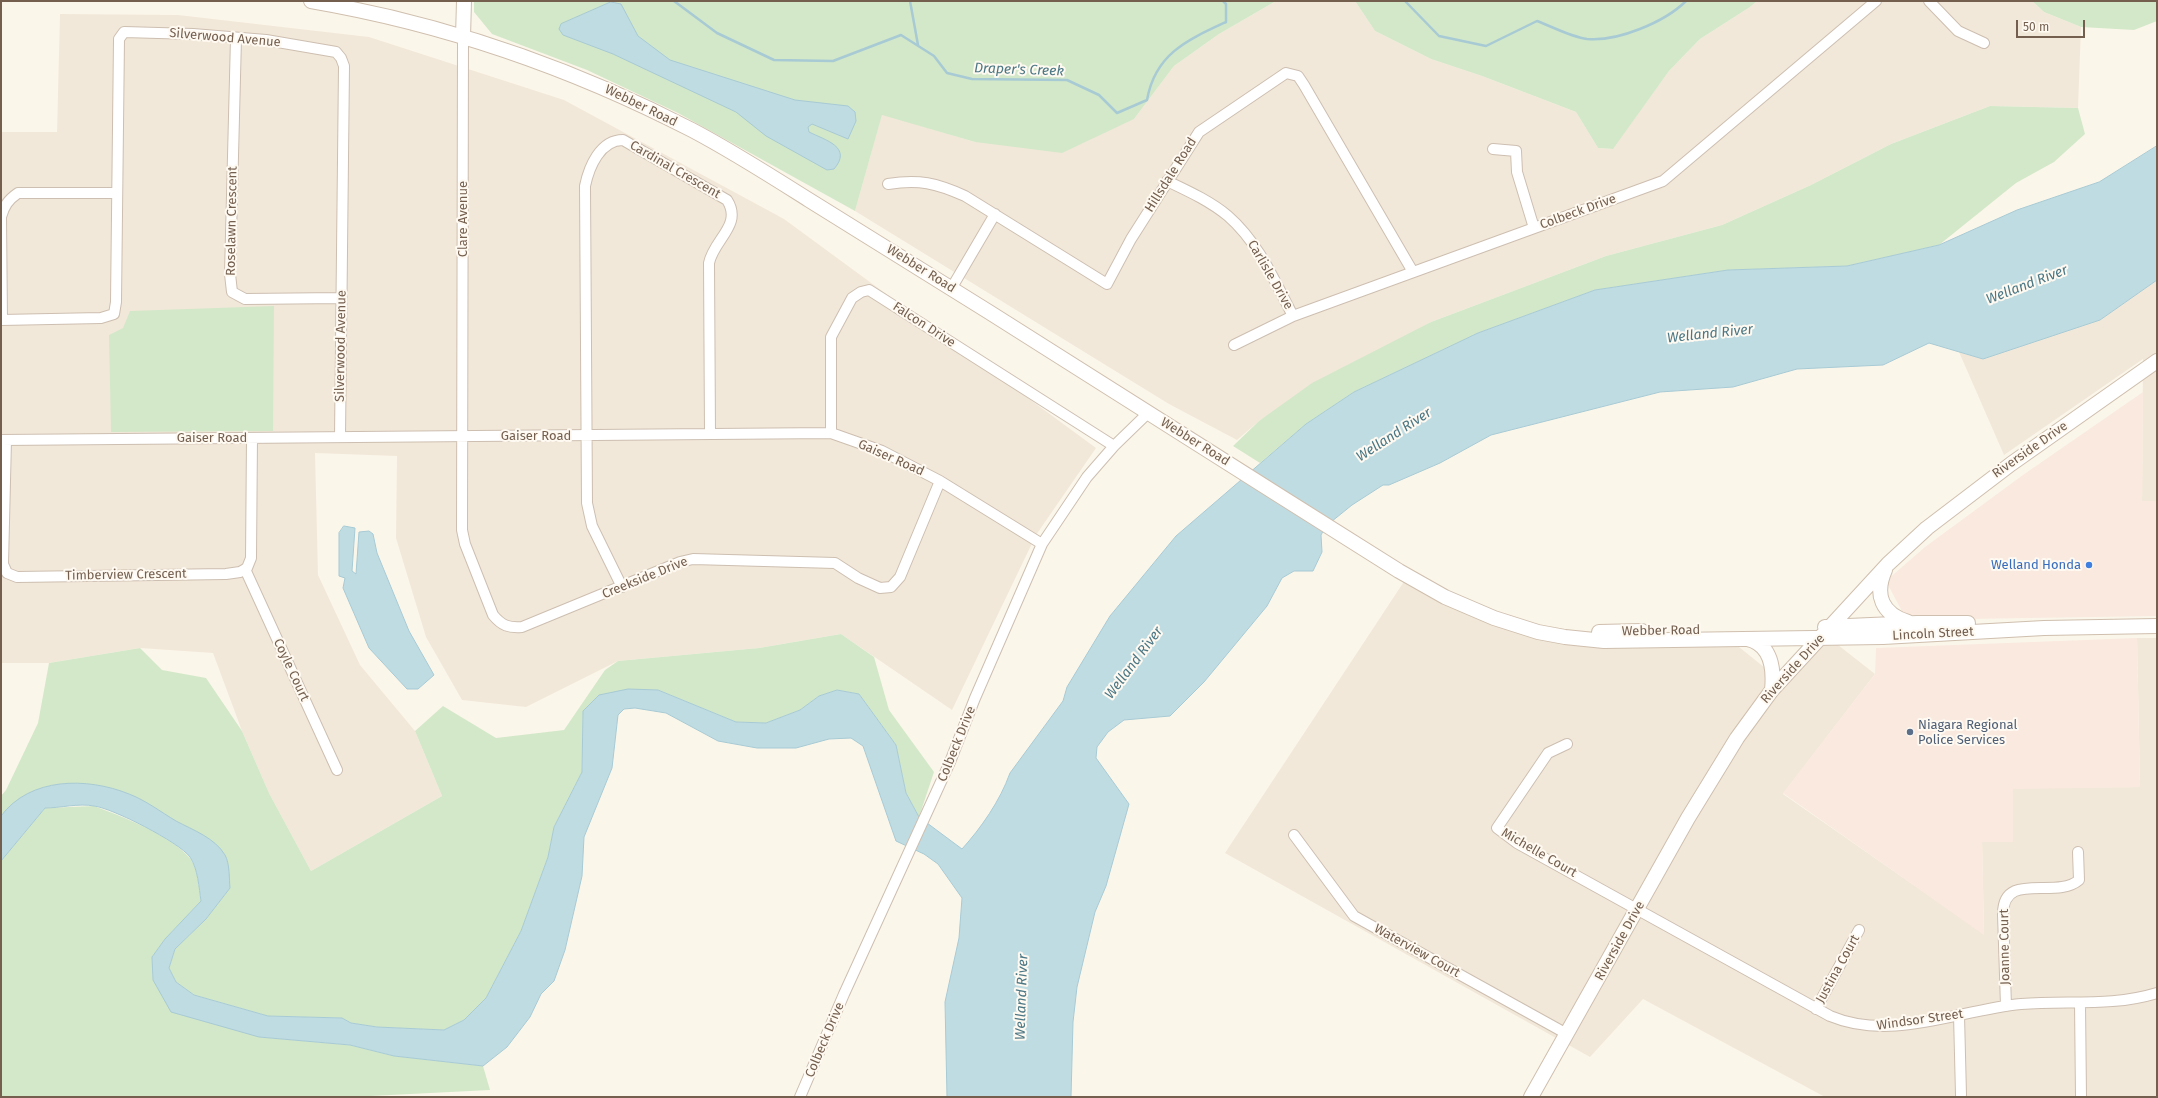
<!DOCTYPE html>
<html>
<head>
<meta charset="utf-8">
<style>
  body { margin:0 }
  #map { position:relative; width:2158px; height:1098px; overflow:hidden; background:#fbf6ea; font-family:"Fira Sans",sans-serif }
  canvas { display:block }
  .frame { position:absolute; inset:0; border:2px solid #745f4f; pointer-events:none }
  .scale { position:absolute; left:2016px; top:20px; width:69px; height:18px; box-sizing:border-box; border:2px solid #745f4f; border-top:0; padding-left:5px; font-size:12px; line-height:14px; white-space:nowrap; color:#745f4f; -webkit-text-stroke:3px #fef9f1; paint-order:stroke }
</style>
</head>
<body>
<div id="map">
<canvas width="2158" height="1098"></canvas>
<div class="frame"></div>
<div class="scale">50 m</div>
</div>
<script>
const g = document.querySelector('canvas').getContext('2d');
g.lineJoin = 'round';
function fill(path, color) {
  g.fillStyle = color;
  g.fill(path, 'evenodd');
}
function trace(path, color, width, dash) {
  g.strokeStyle = color;
  g.lineWidth = width;
  g.lineCap = dash ? 'butt' : 'round';
  g.setLineDash(dash || []);
  g.stroke(path);
}
function label(font, color, halo, rows, align = 'center') {
  g.font = font + ' "Fira Sans",sans-serif';
  g.lineWidth = 4;
  g.setLineDash([]);
  g.textBaseline = 'middle';
  g.strokeStyle = halo;
  g.fillStyle = color;
  for (const [text, x, y, turn = 0] of rows) {
    g.save();
    g.translate(x, y);
    g.rotate((+turn || 0) * Math.PI / 180);
    g.textAlign = isNaN(turn) ? turn : align;
    if (halo) g.strokeText(text, 0, 0);
    g.fillText(text, 0, 0);
    g.restore();
  }
}
fill(new Path2D(`
  M 1276,1 L 1355,1 L 1375,31 L 1431,59 L 1482,76 L 1576,112 L 1598,148 L 1612,149 L 1669,71 L 1700,39 L 1750,7 L 1757,1 L 2032,1 L 2044,12 L 2081,27 L 2078,108 L 1990,106 L 1891,144 L 1811,185 L 1722,225 L 1606,256 L 1431,322 L 1259,421 L 1237,440 L 1169,404 L 855,211 L 882,114 L 975,142 L 1134,119 L 1174,66 L 1219,34 Z
  M 60,14 L 178,15 L 369,37 L 564,100 L 784,219 L 1096,448 L 1036,535 L 952,710 L 841,634 L 759,648 L 618,661 L 526,707 L 462,700 L 426,637 L 396,538 L 397,456 L 315,453 L 318,575 L 360,665 L 415,731 L 442,796 L 311,871 L 269,793 L 242,731 L 213,653 L 140,648 L 49,663 L 1,663 L 1,132 L 57,132 Z
  M 2157,280 L 2157,501 L 2142,501 L 2143,359 L 2004,455 L 1959,352 L 1983,359 L 2100,320 Z
  M 1405,580 L 1457,610 L 1523,635 L 1734,643 L 1785,684 L 1817,646 L 1838,645 L 1875,674 L 1783,794 L 1984,934 L 1982,842 L 2013,841 L 2013,788 L 2140,787 L 2137,638 L 2157,638 L 2157,1097 L 1825,1097 L 1643,999 L 1590,1057 L 1225,853 Z`), '#f2e8d9');
fill(new Path2D(`
  M 2143,392 L 2142,501 L 2157,501 L 2157,616 L 1967,619 L 1904,615 L 1886,581 L 1925,547 L 2023,475 Z
  M 2137,638 L 2140,787 L 2013,789 L 2013,842 L 1982,842 L 1984,935 L 1783,793 L 1875,674 L 1876,648 Z`), '#fae9df');
fill(new Path2D(`
  M 474,1 L 1276,1 L 1219,34 L 1174,66 L 1134,119 L 1062,153 L 975,142 L 882,115 L 855,211 L 678,113 L 587,70 L 492,34 L 474,12 Z
  M 1355,1 L 1757,1 L 1750,7 L 1700,39 L 1669,71 L 1613,149 L 1598,148 L 1576,112 L 1482,76 L 1431,59 L 1375,31 Z
  M 2032,1 L 2157,1 L 2157,21 L 2134,30 L 2081,27 L 2044,12 Z
  M 1990,106 L 2078,108 L 2085,134 L 2054,162 L 2016,183 L 1939,245 L 1847,266 L 1728,270 L 1595,290 L 1478,333 L 1354,392 L 1306,424 L 1260,463 L 1233,446 L 1259,421 L 1312,383 L 1431,322 L 1606,256 L 1722,225 L 1811,185 L 1891,144 Z
  M 274,306 L 273,431 L 111,432 L 109,335 L 123,328 L 130,311 Z
  M 841,634 L 874,657 L 889,710 L 934,772 L 919,817 L 906,793 L 896,745 L 859,694 L 837,690 L 819,696 L 800,710 L 766,723 L 736,722 L 658,690 L 583,711 L 582,772 L 554,827 L 548,857 L 521,931 L 486,998 L 464,1020 L 444,1030 L 377,1027 L 351,1023 L 342,1018 L 268,1016 L 194,995 L 176,982 L 169,968 L 175,949 L 206,919 L 230,888 L 129,794 L 2,814 L 1,816 L 1,796 L 6,790 L 38,723 L 49,663 L 140,648 L 162,670 L 206,678 L 242,731 L 269,793 L 311,871 L 442,796 L 415,731 L 443,706 L 496,738 L 564,730 L 605,670 L 618,661 L 759,648 Z
  M 94,806 C 121,816 170,835 189,857 C 198,867 199,888 201,901 L 165,939 L 152,957 L 153,980 L 259,1037 L 350,1045 L 394,1056 L 483,1066 L 490,1090 L 351,1097 L 1,1097 L 1,861 L 45,808 Z`), '#d3e8c9');
const water = new Path2D(`
  M 611,2 L 621,4 L 638,36 L 670,60 L 795,100 L 848,106 L 855,112 L 856,121 L 848,139 L 812,124 L 808,127 L 809,132 C 825,140 853,147 834,169 L 827,170 L 766,136 L 736,112 L 613,54 L 563,35 L 559,29 L 561,24 Z
  M 2157,146 L 2157,280 L 2100,320 L 1983,359 L 1929,343 L 1883,365 L 1797,369 L 1733,387 L 1660,392 L 1491,435 L 1440,463 L 1389,485 L 1383,485 L 1352,505 L 1326,526 L 1321,535 L 1322,552 L 1313,571 L 1294,571 L 1282,578 L 1267,606 L 1204,682 L 1170,716 L 1124,720 L 1108,732 L 1097,747 L 1096,758 L 1129,804 L 1106,886 L 1095,912 L 1077,987 L 1073,1022 L 1071,1097 L 947,1097 L 945,1002 L 959,938 L 962,898 L 938,864 L 924,854 L 896,841 L 863,746 L 851,738 L 829,739 L 796,748 L 757,748 L 718,741 L 666,713 L 635,708 L 624,709 L 618,715 L 612,768 L 584,837 L 582,876 L 565,950 L 554,981 L 541,994 L 530,1017 L 507,1047 L 483,1066 L 394,1056 L 350,1045 L 259,1037 L 171,1012 L 153,980 L 152,957 L 165,939 L 201,901 C 199,888 198,869 190,857 C 179,842 112,808 94,806 C 79,803 60,808 45,808 L 1,861 L 1,816 C 30,777 87,777 129,794 C 145,800 161,812 176,821 C 193,830 215,838 225,855 C 230,864 229,879 230,888 L 206,919 L 175,949 L 169,968 L 176,982 L 194,995 L 268,1016 L 342,1018 L 351,1023 L 377,1027 L 444,1030 L 464,1020 L 486,998 L 521,931 L 548,857 L 554,827 L 582,772 L 583,711 L 599,695 L 628,689 L 658,690 L 736,722 L 766,723 L 800,710 L 819,696 L 837,690 L 859,694 L 896,745 L 906,793 L 919,817 L 962,849 C 981,828 1000,801 1010,773 L 1063,701 L 1067,687 L 1110,616 L 1176,536 L 1306,424 L 1354,392 L 1478,333 L 1595,290 L 1728,270 L 1847,266 L 1939,245 L 2017,210 L 2099,182 Z
  M 344,526 L 355,528 L 352,571 L 356,574 L 359,532 L 369,531 L 373,534 L 377,553 L 409,631 L 434,675 L 418,689 L 407,689 L 369,648 L 343,588 L 345,578 L 339,576 L 339,533 Z`);
fill(water, '#c0dce3');
trace(water, '#a7cad4', 1);
trace(new Path2D(`
  M 674,1 L 717,33 L 774,60 L 833,61 L 901,35 L 934,56 L 947,73 L 972,79 L 1067,80 L 1099,95 L 1117,113 L 1147,100 C 1155,54 1187,40 1226,22 L 1226,4 L 1223,1
  M 910,1 L 918,45
  M 1405,1 L 1439,36 L 1486,46 L 1537,21 C 1553,27 1571,37 1587,39 C 1617,42 1665,22 1686,1`), '#a7cad4', 2.5);
const street = new Path2D(`
  M 1929,1 L 1958,31 L 1984,43
  M 463,37 L 462,530 L 465,544 L 493,615 C 502,626 509,628 522,627 L 680,562 L 693,559 L 835,563 L 858,578 L 880,588 L 891,587 L 900,577 L 940,481
  M 236,38 L 230,274 L 232,292 L 245,299 L 341,298
  M 1493,149 L 1516,151 L 1517,172 L 1534,228
  M 1167,181 C 1188,191 1210,201 1228,216 C 1259,243 1275,282 1293,316
  M 888,184 C 919,179 936,183 965,196 L 1107,284 L 1131,239 L 1199,132 L 1286,73 L 1298,76 L 1304,85 L 1413,272
  M 951,289 L 995,214
  M 1,320 L 101,318 L 114,314 L 116,302 L 119,39 L 124,32 L 193,34 L 266,40 L 336,52 L 341,58 L 344,66 L 340,437
  M 2,320 L 1,217 C 4,206 8,200 18,193 L 117,193
  M 1234,345 L 1293,316 L 1663,181 L 1876,1
  M 831,433 L 831,337 L 852,298 L 861,292 L 869,290 L 1114,446
  M 1,440 L 831,433 L 882,451 L 940,481 L 1042,544
  M 6,440 L 3,564 L 7,573 L 17,577 L 226,574 L 240,572 L 247,568 L 251,558 L 252,438
  M 245,569 L 337,770
  M 622,587 L 592,526 L 587,503 L 585,186 C 589,167 600,140 623,140 L 727,200 C 743,225 714,239 709,263 L 710,434
  M 1567,744 L 1548,753 L 1497,828 L 1517,843 L 1830,1016 C 1892,1042 1958,1010 2021,1004 C 2068,1000 2111,1007 2157,993
  M 1294,835 L 1354,916 L 1567,1034
  M 2080,1003 L 2081,1097
  M 2006,1006 L 2003,914 C 2003,870 2056,900 2079,880 L 2078,852
  M 1816,1009 L 1859,930
  M 1959,1015 L 1961,1095
  M 800,1097 L 844,994 L 950,762 L 975,698 L 1042,544 L 1087,477 L 1114,446 L 1148,413`);
const secondary = new Path2D(`
  M 311,1 C 445,24 572,68 692,130 C 732,151 771,176 809,200 C 869,237 929,275 989,312 C 1125,398 1262,485 1399,571 L 1445,597 L 1494,618 L 1538,632 L 1565,637 L 1604,641 L 1883,637 L 2044,628 L 2157,626
  M 463,37 L 464,1
  M 1885,570 C 1874,595 1882,614 1908,622
  M 1825,627 L 1917,623 L 1968,623
  M 1599,632 L 1642,631
  M 1747,639 C 1772,644 1774,670 1772,690
  M 1531,1097 L 1688,818 L 1737,738 L 1772,690 L 1888,564 L 1927,528 L 2011,464 L 2157,361`);
trace(street, '#cdbfb1', 12);
trace(secondary, '#cfbfae', 16);
trace(street, '#fff', 10);
trace(secondary, '#fff', 14);
for (const [x, y, r, color] of [
  [2089,565,4,"#3f7fe0"],
  [1910,732,4,"#5c6f8a"]
]) {
  const dot = new Path2D();
  dot.arc(x, y, r, 0, 2 * Math.PI);
  g.fillStyle = color;
  g.fill(dot);
  trace(dot, '#fef9f1', 1.5);
}
label('13px', '#745f4f', '#fef9f1', [
  ["Silverwood Avenue",225,38,5],
  ["Webber Road",641,106,26],
  ["Cardinal Crescent",675,170,30],
  ["Hillsdale Road",1171,175,-58],
  ["Colbeck Drive",1578,212,-20],
  ["Clare Avenue",463,219,-90],
  ["Roselawn Crescent",232,221,-89],
  ["Webber Road",921,269,32],
  ["Carlisle Drive",1270,275,60],
  ["Falcon Drive",924,325,33],
  ["Silverwood Avenue",341,346,-89],
  ["Gaiser Road",536,436],
  ["Gaiser Road",212,438],
  ["Webber Road",1195,442,32],
  ["Riverside Drive",2030,450,-35],
  ["Gaiser Road",891,458,24],
  ["Timberview Crescent",126,575,-1],
  ["Creekside Drive",645,578,-22],
  ["Webber Road",1661,631,-1],
  ["Lincoln Street",1933,634,-3],
  ["Riverside Drive",1793,669,-48],
  ["Coyle Court",291,670,65],
  ["Colbeck Drive",957,744,-68],
  ["Michelle Court",1539,853,30],
  ["Riverside Drive",1620,941,-61],
  ["Joanne Court",2005,947,-91],
  ["Waterview Court",1417,951,29],
  ["Justina Court",1838,969,-61],
  ["Windsor Street",1920,1020,-8],
  ["Colbeck Drive",825,1040,-67]
]);
label('13px', '#366cbe', '#fef9f1', [
  ["Welland Honda",2081,565]
], 'right');
label('13px', '#4e5e75', '#fef9f1', [
  ["Niagara Regional",1918,725],
  ["Police Services",1918,740]
], 'left');
label('italic 14px', '#4b7785', '#fef9f1', [
  ["Draper's Creek",1019,70,2],
  ["Welland River",2027,285,-21],
  ["Welland River",1710,334,-6],
  ["Welland River",1394,435,-33],
  ["Welland River",1134,663,-53],
  ["Welland River",1022,997,-88]
]);
</script>
</body>
</html>
